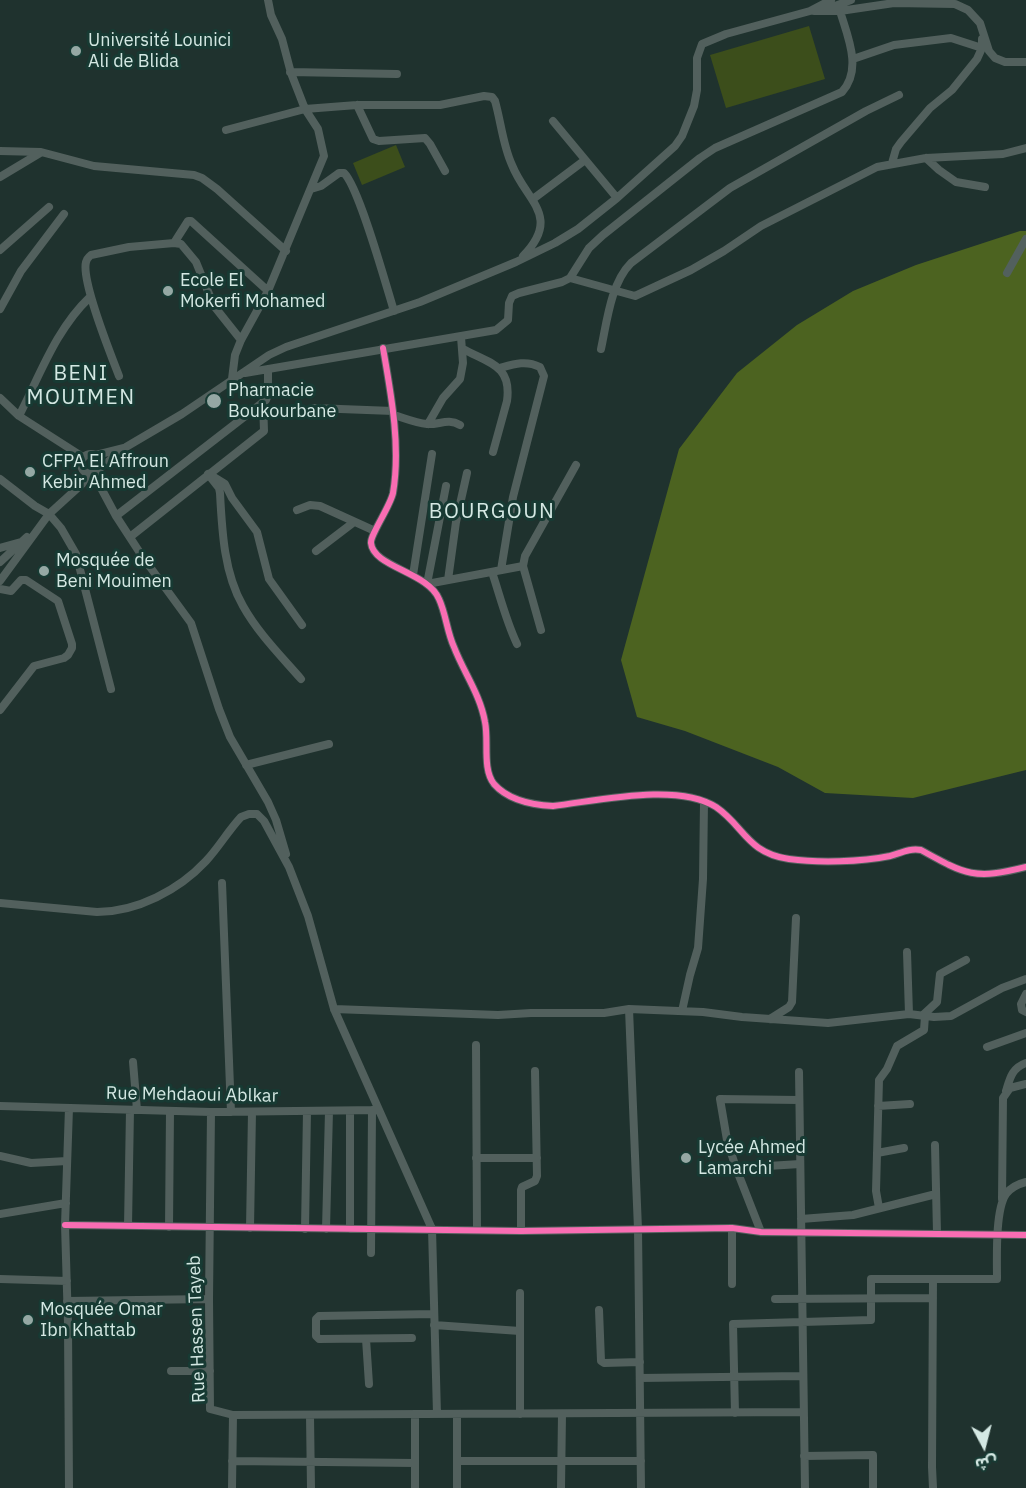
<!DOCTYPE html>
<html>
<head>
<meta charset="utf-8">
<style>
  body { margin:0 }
  #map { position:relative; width:1026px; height:1488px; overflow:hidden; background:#1f322e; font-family:"IBM Plex Sans","Noto Sans Arabic",sans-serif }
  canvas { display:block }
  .north { position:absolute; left:954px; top:1416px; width:60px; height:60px; -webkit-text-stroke:4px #173a33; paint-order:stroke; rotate:173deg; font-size:16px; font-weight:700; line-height:24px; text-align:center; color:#d4e8e3 }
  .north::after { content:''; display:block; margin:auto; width:21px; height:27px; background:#d4e8e3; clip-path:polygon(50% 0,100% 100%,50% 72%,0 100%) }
</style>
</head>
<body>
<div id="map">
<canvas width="1026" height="1488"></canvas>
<div class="north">ش</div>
</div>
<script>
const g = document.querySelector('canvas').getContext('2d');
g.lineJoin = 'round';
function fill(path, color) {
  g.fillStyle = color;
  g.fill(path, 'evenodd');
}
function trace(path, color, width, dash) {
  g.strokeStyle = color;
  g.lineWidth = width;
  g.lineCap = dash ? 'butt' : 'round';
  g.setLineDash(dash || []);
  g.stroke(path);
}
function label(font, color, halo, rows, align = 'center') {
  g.font = font + ' "IBM Plex Sans",sans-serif';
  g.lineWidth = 6;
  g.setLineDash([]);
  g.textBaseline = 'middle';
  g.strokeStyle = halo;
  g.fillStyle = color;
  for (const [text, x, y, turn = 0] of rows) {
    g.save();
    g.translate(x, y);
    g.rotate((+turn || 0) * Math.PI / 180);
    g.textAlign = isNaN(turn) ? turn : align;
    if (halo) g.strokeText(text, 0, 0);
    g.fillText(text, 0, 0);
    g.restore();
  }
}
fill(new Path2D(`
  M 809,26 L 825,79 L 726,108 L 710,55 Z
  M 396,145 L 405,167 L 362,185 L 353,163 Z`), '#3c4e1b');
fill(new Path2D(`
  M 1020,231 L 1026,231 L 1026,770 L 913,798 L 825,793 L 778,767 L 685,731 L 637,717 L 621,660 L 679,449 L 737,373 L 797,325 L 853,291 L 916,265 Z`), '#4c6320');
trace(new Path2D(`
  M 827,9 L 851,0
  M 814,11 L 840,11 L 894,3 L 955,4 L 968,10 L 980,23 L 989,51 L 995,58 L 1005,62 L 1026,62
  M 853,59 L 894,45 L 951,38 L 982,48
  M 290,72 L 397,74
  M 357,105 L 373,139 L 379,141 L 425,138 L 430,144 L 445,171
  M 553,121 L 617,198
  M 226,130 L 305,109 L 357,105 L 440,105 L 484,96 L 492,97 L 495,101 C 501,122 503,146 512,165 C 526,201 562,216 523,256
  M 0,151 L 41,152 L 94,166 L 194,175 L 202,178 L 217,189 L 286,251
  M 926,158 L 939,170 L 956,182 L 985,187
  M 892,163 L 896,149 L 901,142 L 930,108 L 952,90 L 977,59 L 982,48 L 982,39
  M 0,177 L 40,153
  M 311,189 L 321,186 L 339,173 L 344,173 C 359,187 386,285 394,311
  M 533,199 L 585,160
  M 174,243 L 188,221 L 191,221 L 268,291
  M 0,250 L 49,207
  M 1007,273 L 1026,239
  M 570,278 L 635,296 L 691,270 L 724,251 L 761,226 L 877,167 L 926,158 L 1003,154 L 1026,148
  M 0,309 L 21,271 L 64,214
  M 383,348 C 391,394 401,446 393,493 C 390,507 370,535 371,543 C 373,567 428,572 439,599 C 446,614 447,632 454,647 C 464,673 480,694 485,722 C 489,741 482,769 494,784 C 508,800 533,805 553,806 C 597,801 677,782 716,807 C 744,826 747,853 789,859 C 818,863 861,862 890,856 C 901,853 909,848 921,850 C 966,875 975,880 1026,867
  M 463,349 C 489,363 512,365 507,401 L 493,452
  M 601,349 C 607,321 611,283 631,263 L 730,188 L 866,111 L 899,95
  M 500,368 C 514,364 526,360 540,367 L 544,376 L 513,497 L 501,570
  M 245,373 L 496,330 L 508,320 L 509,303 L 512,296 L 519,293 L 562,282 L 570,278 L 589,248 L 603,235 L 700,158 L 715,148 L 842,92 C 863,69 847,35 840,11
  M 119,376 C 111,355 81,281 86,262 C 87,258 88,258 91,255 L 129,247 L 174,243 L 181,244 L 196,262 L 214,306 L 241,340
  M 232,379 L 235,355 L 241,340 L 268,291 L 324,156 L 318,129 L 305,109 L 291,73 L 282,39 L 271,15 L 268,0
  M 0,398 L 19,416 L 83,457
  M 314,408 L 393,411
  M 394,415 C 404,418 416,423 427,424 C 439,425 448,418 460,425
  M 19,416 C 40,375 56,329 90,297
  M 428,424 L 443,398 L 460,379 L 463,363 L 461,337
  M81 464a10 10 0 1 1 20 0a10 10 0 1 1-20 0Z
  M 96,455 L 124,448
  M 99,469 L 126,447 L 182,414 L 269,355 L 286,347 L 420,302 L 516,262 L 555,243 L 578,229 L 617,198 L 675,146 L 682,136 L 694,106 L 697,90 L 697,58 L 702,44 L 726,34 L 810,11 L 831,0
  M 93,473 L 116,516 L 142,556 L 191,623 L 219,709 L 230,737 L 268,802 L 276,820 L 286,854
  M 208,474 L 219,488 L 220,493 C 222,531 224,573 243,606 C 258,633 281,656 301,679
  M 212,476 L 225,484 L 232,498 L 257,532 L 269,579 L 302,625
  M 0,479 L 35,506 L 49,514 L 61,528 L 76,554 L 111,689
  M 446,486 L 427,584 L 523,566
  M 297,510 L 310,505 L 320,506 L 375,531
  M 116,516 L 266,400 L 268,395 L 268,369
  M 130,537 L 264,431 L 263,402
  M 0,548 L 21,542
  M 316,551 L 354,522
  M 0,562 L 27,537
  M 492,572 C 500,596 506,621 517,644
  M 413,575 L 432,454
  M 448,580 L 456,522 L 467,473
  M 0,581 L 49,514 L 82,484 L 89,473
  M 0,589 L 11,591 L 21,580 L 26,580 L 58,601 L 72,644 L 72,648 L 68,655 L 64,658 L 34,666 L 0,710
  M 541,630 L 523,566 L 525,556 L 576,465
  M 246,765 L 329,744
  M 222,883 L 231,1112
  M 0,903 L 97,912 C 137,912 179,890 206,861 C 219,847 228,831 241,817 L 249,814 L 257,814 L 264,821 L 289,867 L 308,916 L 334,1009 L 379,1110
  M 907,952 L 909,1014
  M 1026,994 L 1021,1004 L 1022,1010 L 1026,1012
  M 334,1009 L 498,1015 L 531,1013 L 604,1013 L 629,1009 L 703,1012 L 742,1017 L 828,1023 L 909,1014 L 934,1017 L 951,1016 L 1002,988 L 1026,979
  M 629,1009 L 638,1229 L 641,1488
  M 682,1011 L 690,975 L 698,948 L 703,879 L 704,802
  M 923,1015 L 937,1002 L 940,974 L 966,960
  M 770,1019 L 789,1007 L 792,1002 L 796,918
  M 476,1045 L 477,1230
  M 987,1047 L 1026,1033
  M 133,1062 L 137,1110
  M 799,1072 L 805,1488
  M 1006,1091 C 1010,1078 1012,1068 1026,1063
  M 0,1106 L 211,1112 L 379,1110 L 432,1229 L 437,1414
  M 878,1106 L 910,1104
  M 69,1108 L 65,1225 L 68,1324 L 69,1488
  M 211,1112 L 209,1299 L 210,1409 L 233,1415 L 803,1412
  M 935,1145 L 937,1233
  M 877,1153 L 904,1148
  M 0,1156 L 31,1163 L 67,1161
  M 476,1158 L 537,1158
  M 736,1168 L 800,1164
  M 1002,1199 L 1003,1098 L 1010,1088 L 1026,1084
  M 879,1208 L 876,1191 L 879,1080 L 887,1069 L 897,1046 L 924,1030 L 925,1016
  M 0,1214 L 66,1203
  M 801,1219 L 853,1215 L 936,1194
  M 65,1225 L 521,1231 L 732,1228 L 761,1232 L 1026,1235
  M 128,1226 L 130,1110
  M 169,1227 L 170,1111
  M 250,1228 L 252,1112
  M 305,1229 L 307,1111
  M 326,1229 L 329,1111
  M 350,1229 L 350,1111
  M 521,1231 L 521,1190 L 522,1187 L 535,1181 L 537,1176 L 535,1071
  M 761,1232 L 736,1168 L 727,1140 L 720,1099 L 799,1100
  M 371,1253 L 372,1110
  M 0,1279 L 67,1281
  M 933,1279 L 932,1467 L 933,1488
  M 732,1284 L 732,1228
  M 520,1293 L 520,1331
  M 775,1299 L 933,1298
  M 67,1301 L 209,1299
  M 599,1310 L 601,1361 L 604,1363 L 640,1362
  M 434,1325 L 520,1331 L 520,1414
  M 412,1338 L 319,1339 L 316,1336 L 316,1319 L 319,1316 L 434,1314
  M 366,1339 L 369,1384
  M 171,1371 L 210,1371
  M 640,1378 L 803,1376
  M 735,1413 L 733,1324 L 871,1320 L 871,1279 L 997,1279 C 997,1259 995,1210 1006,1194 C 1011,1187 1018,1184 1026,1182
  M 415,1414 L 415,1463
  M 457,1415 L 457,1488
  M 310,1416 L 311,1488
  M 804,1456 L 873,1455 L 873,1488
  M 232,1461 L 415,1463 L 415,1488
  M 457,1461 L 641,1461
  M 232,1488 L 233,1415
  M 561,1488 L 562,1414`), '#52605d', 8);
trace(new Path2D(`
  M 383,348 C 391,394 401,446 393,493 C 390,507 370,535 371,543 C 373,567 428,572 439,599 C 446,614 447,632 454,647 C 464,673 480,694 485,722 C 489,741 482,769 494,784 C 508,800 533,805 553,806 C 597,801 677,782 716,807 C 744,826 747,853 789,859 C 818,863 861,862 890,856 C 901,853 909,848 921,850 C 966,875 975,880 1026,867
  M 65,1225 L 521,1231 L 732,1228 L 761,1232 L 1026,1235`), '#f96db3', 6);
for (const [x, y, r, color] of [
  [76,51,6,"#95a8a4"],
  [168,291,6,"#95a8a4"],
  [214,401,8,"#95a8a4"],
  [30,472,6,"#95a8a4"],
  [44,571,6,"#95a8a4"],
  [686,1158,6,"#95a8a4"],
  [28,1320,6,"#95a8a4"]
]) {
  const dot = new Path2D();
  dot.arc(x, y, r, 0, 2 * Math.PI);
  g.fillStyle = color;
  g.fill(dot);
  trace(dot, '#173a33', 2);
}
label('18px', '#d4e8e3', '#173a33', [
  ["Université Lounici",88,41],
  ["Ali de Blida",88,62],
  ["Ecole El",180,281],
  ["Mokerfi Mohamed",180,302],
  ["Pharmacie",228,391],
  ["Boukourbane",228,412],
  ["CFPA El Affroun",42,462],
  ["Kebir Ahmed",42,483],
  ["Mosquée de",56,561],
  ["Beni Mouimen",56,582],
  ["Lycée Ahmed",698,1148],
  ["Lamarchi",698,1169],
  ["Mosquée Omar",40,1310],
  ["Ibn Khattab",40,1331]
], 'left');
label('18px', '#d4e8e3', '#173a33', [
  ["Rue Mehdaoui Ablkar",192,1095,1],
  ["Rue Hassen Tayeb",197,1329,-92]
]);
g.letterSpacing = '1.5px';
label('21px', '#d4e8e3', '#173a33', [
  ["BENI",81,374],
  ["MOUIMEN",81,398],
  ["BOURGOUN",492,512]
]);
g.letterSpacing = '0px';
</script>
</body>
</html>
